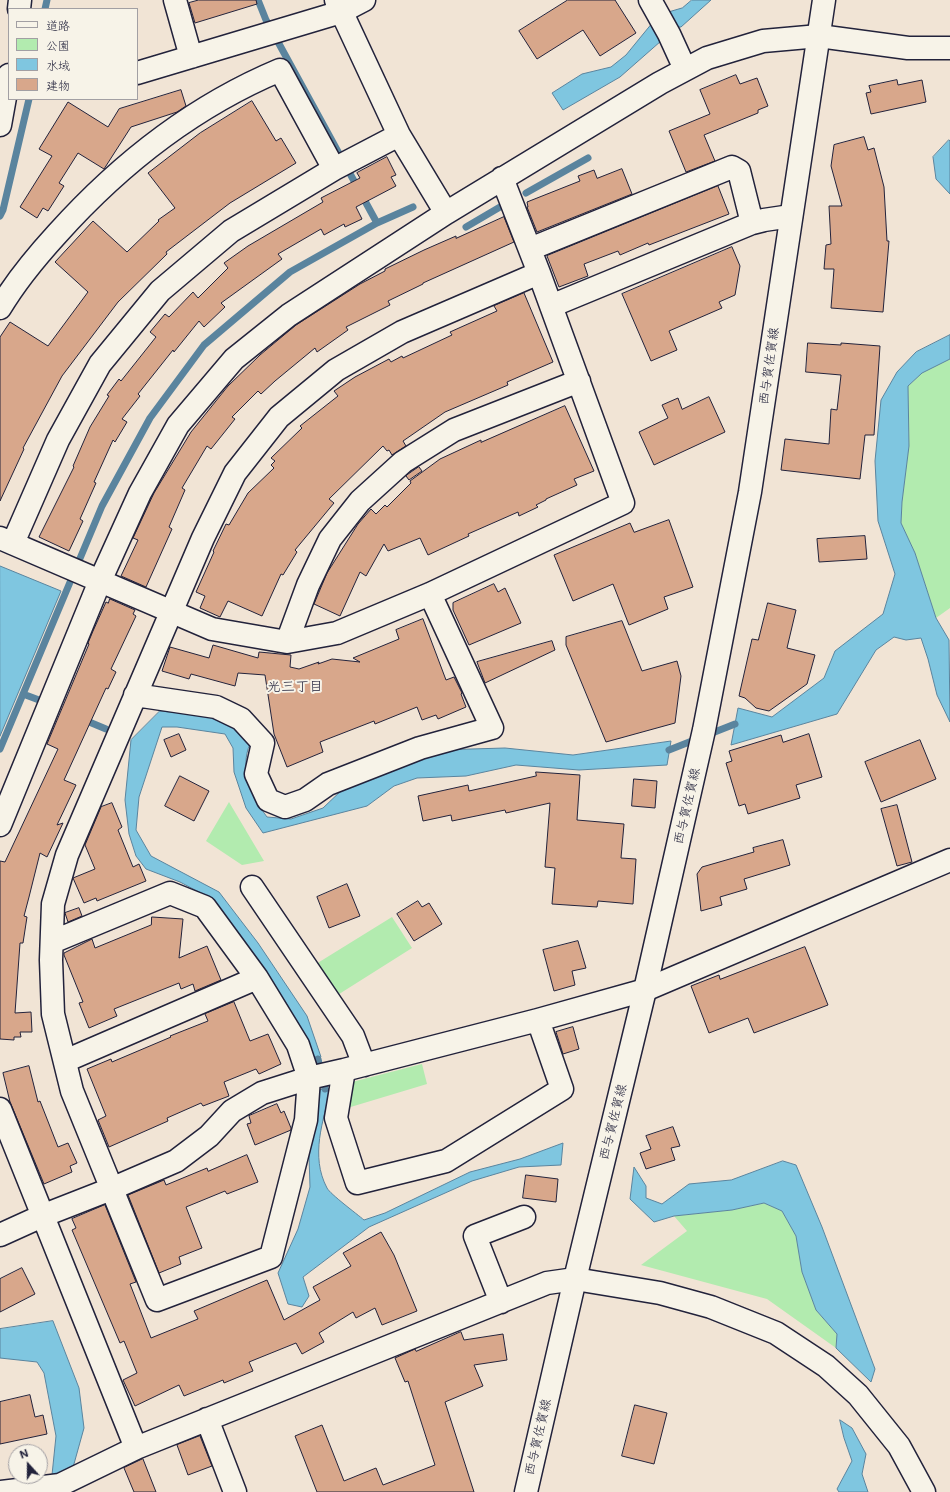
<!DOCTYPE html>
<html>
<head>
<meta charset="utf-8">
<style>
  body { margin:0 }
  #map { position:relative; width:950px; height:1492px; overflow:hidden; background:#f1e4d5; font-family:Mali,"Klee One",sans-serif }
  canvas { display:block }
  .legend { position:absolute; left:8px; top:8px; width:130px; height:92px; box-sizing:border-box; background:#f7f3e8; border:1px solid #a29fa3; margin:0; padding:5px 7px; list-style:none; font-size:12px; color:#22223b }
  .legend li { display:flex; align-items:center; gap:8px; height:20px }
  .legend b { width:20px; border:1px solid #a29fa3 }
  .north { position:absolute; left:8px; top:1444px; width:40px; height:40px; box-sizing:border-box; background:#f7f3e8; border:1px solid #a29fa3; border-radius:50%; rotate:339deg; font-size:11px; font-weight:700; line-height:16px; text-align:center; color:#22223b }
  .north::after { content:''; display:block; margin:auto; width:14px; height:18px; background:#22223b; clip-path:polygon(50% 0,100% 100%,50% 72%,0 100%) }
</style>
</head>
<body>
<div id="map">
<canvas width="950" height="1492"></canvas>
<ul class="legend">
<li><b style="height:5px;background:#f7f3e8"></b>道路</li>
<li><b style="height:11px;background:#b2ebaf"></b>公園</li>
<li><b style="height:11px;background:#7fc6e0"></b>水域</li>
<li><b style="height:11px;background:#d8a78b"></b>建物</li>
</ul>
<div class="north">N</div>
</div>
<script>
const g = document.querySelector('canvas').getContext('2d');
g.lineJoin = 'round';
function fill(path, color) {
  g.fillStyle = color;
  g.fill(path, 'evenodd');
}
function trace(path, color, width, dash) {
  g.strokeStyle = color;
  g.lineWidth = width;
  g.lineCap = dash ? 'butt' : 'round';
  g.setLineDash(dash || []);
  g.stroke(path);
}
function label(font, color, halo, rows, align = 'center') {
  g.font = font + ' Mali,"Klee One",sans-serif';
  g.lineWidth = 4;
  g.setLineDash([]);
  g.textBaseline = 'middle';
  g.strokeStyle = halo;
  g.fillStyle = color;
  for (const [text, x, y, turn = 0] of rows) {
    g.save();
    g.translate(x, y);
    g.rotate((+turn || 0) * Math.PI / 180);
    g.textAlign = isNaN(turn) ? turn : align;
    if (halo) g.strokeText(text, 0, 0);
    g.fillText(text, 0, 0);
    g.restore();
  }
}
fill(new Path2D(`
  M 950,359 L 950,608 L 936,618 L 915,553 L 901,523 L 902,502 L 909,446 L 908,386 L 922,373 Z
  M 229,802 L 264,861 L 242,865 L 206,841 Z
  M 392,917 L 412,948 L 336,996 L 316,964 Z
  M 422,1064 L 427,1084 L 344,1109 L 352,1082 Z
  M 764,1203 L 782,1211 L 796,1236 L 802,1272 L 816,1310 L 837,1334 L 836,1348 L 767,1299 L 641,1265 L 687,1231 L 674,1216 L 732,1210 Z`), '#b2ebaf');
const water = new Path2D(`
  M 692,0 L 711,0 L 681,27 L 673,27 L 661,41 L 620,77 L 563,110 L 552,93 L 582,74 L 611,67 L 626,55 L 653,22 L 665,13 L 682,8 Z
  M 949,140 L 950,141 L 950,194 L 936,179 L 933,157 Z
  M 950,335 L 950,359 L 922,373 L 908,386 L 909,446 L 902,502 L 901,523 L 915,553 L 936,618 L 949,640 L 950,722 L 937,695 L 928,659 L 921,638 L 906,640 L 894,637 L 876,650 L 837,714 L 731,745 L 738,708 L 772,717 L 824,678 L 835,651 L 883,614 L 895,574 L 878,521 L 875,461 L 881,400 L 897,372 L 916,352 Z
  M 0,566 L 61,591 L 0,736 Z
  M 160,711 L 214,716 L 236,726 L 250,744 C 239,768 252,797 267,817 L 291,819 L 323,808 L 344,788 L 437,750 L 505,748 L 573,755 L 671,741 L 667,765 L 579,770 L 516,765 L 466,776 L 417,778 L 394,786 L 367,806 L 263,833 L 246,808 L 234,772 L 233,748 L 225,734 L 177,727 L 162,727 L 139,797 L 136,830 L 151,856 L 219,892 L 258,943 L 307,1016 L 321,1057 L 315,1061 L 288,1006 L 252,952 L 214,900 L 180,882 L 146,869 L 136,856 L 129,834 L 125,800 L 131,740 Z
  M 331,1089 C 323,1121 310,1156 327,1188 C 330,1194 357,1214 364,1220 L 385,1213 L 470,1172 L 520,1159 L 563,1143 L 561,1165 L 519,1167 L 472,1181 L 369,1227 L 303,1277 L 309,1296 L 302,1307 L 288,1304 L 278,1273 L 298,1229 L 310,1187 L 309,1156 L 320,1090 Z
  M 783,1161 L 796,1165 L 822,1227 L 875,1369 L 871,1382 L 836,1348 L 837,1334 L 816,1310 L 802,1272 L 796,1236 L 782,1211 L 764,1203 L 732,1210 L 674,1216 L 654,1222 L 630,1199 L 634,1167 L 646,1186 L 646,1198 L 662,1204 L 689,1184 L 731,1180 Z
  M 53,1321 L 79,1388 L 84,1428 L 72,1471 L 52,1475 L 56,1436 L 44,1373 L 37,1362 L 0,1358 L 0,1329 Z
  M 840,1420 L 852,1428 L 866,1454 L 862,1474 L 868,1492 L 839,1492 L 837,1489 L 852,1461 L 844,1438 Z`);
fill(water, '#7fc6e0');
trace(water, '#5a849e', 1);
trace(new Path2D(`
  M 258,0 L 266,20 L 377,223
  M 45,9 L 47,0
  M 526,193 L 588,158
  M 0,216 L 3,210 L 29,99
  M 466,227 L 500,207
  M 23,694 L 39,700
  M 82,719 L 106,729
  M 0,749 L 102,506 L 150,418 L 204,345 L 290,272 L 377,223 L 413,207
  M 669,750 L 735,724
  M 318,1059 L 325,1089`), '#5a849e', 7);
const building = new Path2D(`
  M 199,0 L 256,0 L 257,4 L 195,23 L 189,3 Z
  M 568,0 L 615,0 L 636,33 L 600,56 L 583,30 L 537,59 L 519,31 Z
  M 736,75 L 740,84 L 757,78 L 768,106 L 758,110 L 758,113 L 704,135 L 715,161 L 686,172 L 669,131 L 710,114 L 700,90 Z
  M 897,80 L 898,85 L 922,80 L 926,102 L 871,114 L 866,93 L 871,92 L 869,86 Z
  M 181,90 L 186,106 L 177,112 L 131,127 L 104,169 L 78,153 L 59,183 L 64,186 L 48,211 L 43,208 L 37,218 L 20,207 L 52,156 L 39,149 L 68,102 L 108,127 L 119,109 Z
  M 252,101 L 276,141 L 281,138 L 296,163 L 230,203 L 166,252 L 167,254 L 118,302 L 62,376 L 23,448 L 24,449 L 0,501 L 0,337 L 10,322 L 48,346 L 88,292 L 55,262 L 93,221 L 127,252 L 159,221 L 158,220 L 175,208 L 148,173 L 200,133 Z
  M 864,137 L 868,150 L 874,148 L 884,187 L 887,241 L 889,241 L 883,312 L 831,308 L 834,269 L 824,269 L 826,245 L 831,244 L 829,206 L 842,206 L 831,166 L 834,145 Z
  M 387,157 L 396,175 L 391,177 L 396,186 L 356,207 L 362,219 L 345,227 L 344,224 L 324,235 L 321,229 L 278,254 L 282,259 L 221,303 L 225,307 L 204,327 L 199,321 L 174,352 L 173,350 L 138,394 L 140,396 L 122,419 L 127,422 L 115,442 L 113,440 L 94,482 L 96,483 L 80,519 L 83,521 L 69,551 L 39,537 L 74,467 L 73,466 L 90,427 L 109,396 L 107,395 L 119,379 L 121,381 L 156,337 L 150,332 L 165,314 L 169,317 L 193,292 L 198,298 L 228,268 L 224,263 L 248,246 L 323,202 L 321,198 L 360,178 L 357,173 Z
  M 622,169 L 632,194 L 537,232 L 527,207 L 528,207 L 527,202 L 580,181 L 578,176 L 594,170 L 597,178 Z
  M 718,186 L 729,214 L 649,245 L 648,243 L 620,255 L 618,251 L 584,264 L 588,276 L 559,287 L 547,256 Z
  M 504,217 L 514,242 L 423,283 L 423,284 L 388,301 L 390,305 L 346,327 L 348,330 L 317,352 L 315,348 L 275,381 L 261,394 L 258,391 L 232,417 L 235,419 L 211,449 L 207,446 L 182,488 L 185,490 L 169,527 L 172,529 L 146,587 L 121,576 L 138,540 L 133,538 L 154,493 L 191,432 L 228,386 L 260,355 L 296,325 L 360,284 L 385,271 L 385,269 L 424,250 L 456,236 L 456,238 Z
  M 732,247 L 740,266 L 735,295 L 719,302 L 722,308 L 669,331 L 677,350 L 651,361 L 622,294 Z
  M 524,293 L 553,362 L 507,382 L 508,385 L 445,412 L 403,441 L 406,446 L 392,455 L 389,450 L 387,451 L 383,446 L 329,499 L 334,503 L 295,550 L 297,552 L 283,575 L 281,574 L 262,616 L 228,601 L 220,617 L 200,608 L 205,596 L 196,592 L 214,552 L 213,551 L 226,524 L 229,525 L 248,493 L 274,468 L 271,465 L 275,461 L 271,458 L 302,428 L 300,426 L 338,396 L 334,391 L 355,377 L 389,359 L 391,362 L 402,356 L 403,358 L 452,335 L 450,332 L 497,311 L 494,306 Z
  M 808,343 L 841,345 L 841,343 L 880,346 L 874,435 L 865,435 L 860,479 L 781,470 L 785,439 L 829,444 L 831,409 L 837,410 L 841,375 L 806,372 Z
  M 709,397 L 725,432 L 654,465 L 639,432 L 668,418 L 662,405 L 678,398 L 682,409 Z
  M 565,406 L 594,471 L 574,479 L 577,485 L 546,499 L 546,500 L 536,505 L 538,507 L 519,516 L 518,512 L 468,534 L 469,536 L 428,555 L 420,538 L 388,551 L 384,544 L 366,576 L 360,572 L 340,616 L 314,604 L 327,573 L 358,524 L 371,509 L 376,514 L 385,505 L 387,507 L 411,483 L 410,481 L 440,459 L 481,440 L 481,442 Z
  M 419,467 L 422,471 L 409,480 L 406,476 Z
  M 669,520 L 693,587 L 664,597 L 668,609 L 629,625 L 613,584 L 573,601 L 554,555 L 630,523 L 634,532 Z
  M 865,536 L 867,559 L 819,562 L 817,539 Z
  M 494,584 L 498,592 L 505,588 L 521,623 L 469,645 L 453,610 L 453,603 Z
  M 110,599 L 135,610 L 133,614 L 136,616 L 111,669 L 116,672 L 108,689 L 106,688 L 64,780 L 76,785 L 57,825 L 63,823 L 47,857 L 40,853 L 29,897 L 24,916 L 27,917 L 23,943 L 20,943 L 15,1013 L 31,1012 L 32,1032 L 20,1032 L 21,1037 L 14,1037 L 14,1040 L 0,1039 L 0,861 L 5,862 L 58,749 L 47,744 L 89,644 L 88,643 L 93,631 L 106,602 L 108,603 Z
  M 768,603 L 796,610 L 787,648 L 815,655 L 807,684 L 769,711 L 756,708 L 745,698 L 739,696 L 752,639 L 758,640 Z
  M 423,619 L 446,680 L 454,677 L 462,693 L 461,694 L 466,707 L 438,719 L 436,715 L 422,720 L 417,707 L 375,724 L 374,721 L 320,742 L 323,752 L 287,767 L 274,734 L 265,675 L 238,673 L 235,686 L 191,674 L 189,679 L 162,671 L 170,647 L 209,658 L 213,645 L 258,658 L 259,652 L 291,655 L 290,667 L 299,669 L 319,662 L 318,664 L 332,659 L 360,662 L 353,658 L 399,639 L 396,630 Z
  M 622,621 L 642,671 L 677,661 L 681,676 L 675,723 L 606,742 L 566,645 L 566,637 Z
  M 552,641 L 555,650 L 485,683 L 477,662 Z
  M 179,734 L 186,750 L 171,757 L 164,740 Z
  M 809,734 L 822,777 L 796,785 L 800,798 L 748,814 L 745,804 L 739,806 L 726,763 L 732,761 L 729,751 L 781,735 L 783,742 Z
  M 920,740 L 936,779 L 881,802 L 865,762 Z
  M 536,772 L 580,775 L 577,820 L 624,824 L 621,858 L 636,859 L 633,904 L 598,901 L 597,907 L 552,904 L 555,868 L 545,867 L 550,803 L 506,813 L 505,810 L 452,821 L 451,815 L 423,821 L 418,796 L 468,785 L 469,791 L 536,776 Z
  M 180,776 L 209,791 L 194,821 L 165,806 Z
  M 634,779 L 657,781 L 655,808 L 632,806 Z
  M 112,803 L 122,827 L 118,830 L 133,867 L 139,864 L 146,881 L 97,901 L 96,898 L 84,903 L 73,878 L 95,869 L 85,845 L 101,807 Z
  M 897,805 L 912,862 L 897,866 L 881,809 Z
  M 783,840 L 790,865 L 744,879 L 747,889 L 720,897 L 722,905 L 701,911 L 697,874 L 702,867 L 754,852 L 753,848 Z
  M 347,884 L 360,916 L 329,928 L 317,897 Z
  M 418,901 L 422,907 L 429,903 L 442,924 L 414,941 L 397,914 Z
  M 79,908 L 82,916 L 68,922 L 65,913 Z
  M 152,917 L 183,919 L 179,958 L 207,946 L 221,980 L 195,991 L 193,984 L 181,989 L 179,983 L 114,1009 L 117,1016 L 89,1028 L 79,1003 L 83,1002 L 64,955 L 64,953 L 92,939 L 95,948 L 151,925 Z
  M 578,941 L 586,968 L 572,971 L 575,985 L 554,991 L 543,950 Z
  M 805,947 L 828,1005 L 754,1033 L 748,1018 L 709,1033 L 691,986 L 719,975 L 720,979 Z
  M 234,1002 L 250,1041 L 268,1034 L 281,1064 L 259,1074 L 256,1069 L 224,1082 L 229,1096 L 203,1106 L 201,1103 L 167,1118 L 168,1121 L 109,1147 L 98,1120 L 106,1116 L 87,1069 L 111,1059 L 112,1062 L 171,1037 L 170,1036 L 208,1021 L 205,1014 Z
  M 573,1027 L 579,1049 L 563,1054 L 556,1032 Z
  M 29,1066 L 38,1102 L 40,1101 L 58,1147 L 68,1143 L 77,1163 L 70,1166 L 72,1172 L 44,1184 L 10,1102 L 3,1073 Z
  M 277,1104 L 281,1113 L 284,1111 L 291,1128 L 291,1130 L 255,1145 L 247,1124 L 251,1123 L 249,1116 Z
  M 673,1127 L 680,1146 L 671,1148 L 675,1160 L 646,1169 L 640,1153 L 651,1149 L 646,1136 Z
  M 247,1155 L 258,1182 L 227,1194 L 225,1191 L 186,1207 L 202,1248 L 179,1257 L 181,1264 L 159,1273 L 128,1195 L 164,1180 L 166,1185 L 207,1168 L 208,1171 Z
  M 526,1175 L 558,1179 L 556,1202 L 523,1198 Z
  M 105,1205 L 136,1282 L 130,1284 L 151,1338 L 198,1319 L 194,1311 L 267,1280 L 284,1320 L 320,1300 L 313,1287 L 351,1266 L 343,1253 L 381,1232 L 394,1255 L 417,1311 L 382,1325 L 375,1308 L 356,1318 L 353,1312 L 319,1333 L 324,1342 L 302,1354 L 296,1343 L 249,1362 L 253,1371 L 224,1383 L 223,1380 L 184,1396 L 179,1385 L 135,1406 L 123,1380 L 137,1373 L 124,1341 L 120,1343 L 72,1230 L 76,1228 L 72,1219 Z
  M 22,1268 L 35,1294 L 0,1312 L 0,1279 Z
  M 461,1332 L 464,1340 L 503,1334 L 507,1360 L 474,1365 L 483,1386 L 445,1402 L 474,1492 L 317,1492 L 295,1436 L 322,1425 L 344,1481 L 376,1468 L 383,1485 L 435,1465 L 408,1381 L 405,1382 L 395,1358 L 415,1349 L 416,1351 Z
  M 30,1395 L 35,1417 L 43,1415 L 47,1434 L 0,1444 L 0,1402 Z
  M 635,1405 L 667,1413 L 654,1464 L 622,1456 Z
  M 200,1436 L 212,1466 L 188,1475 L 177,1445 Z
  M 143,1459 L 156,1492 L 134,1492 L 124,1468 Z`);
fill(building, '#d8a78b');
trace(building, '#22223b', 1);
const minor = new Path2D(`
  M 175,0 L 191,57
  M 336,0 L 399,135 L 446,213
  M 650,0 L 669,34 L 685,69
  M 19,9 L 20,0
  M 137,73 L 341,12 L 364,0
  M 0,125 L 9,75
  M 530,249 L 732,167 L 739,171 L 752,223
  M 551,306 L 752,223 L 764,220 L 791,216
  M 0,308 C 16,281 36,257 57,234 C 119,165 194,106 280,70 L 334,169
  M 0,538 L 212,629 L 287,642 L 337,633 L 430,594 L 623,503 L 539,273 L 502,178
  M 13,543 L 58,440 L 100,364 L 160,291 L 231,231 L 334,169 L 399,135
  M 287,642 L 308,585 L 330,539 L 360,501 L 403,462 L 454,430 L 579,381
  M 135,695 L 216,707 L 241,719 L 263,743 L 256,774 L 268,800 L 285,807 L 305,800 L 328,784 L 420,748 L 492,728 L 430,594
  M 0,825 L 100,581 L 140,493 L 178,425 L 234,359 L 289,315 L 446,213 L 660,83 L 707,58 L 763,41 L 819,36 L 908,48 L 950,48
  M 252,887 L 353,1036 L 364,1065
  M 52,942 L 170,893 L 205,907 L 257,978 L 298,1045 L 309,1078 L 306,1120 L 271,1257 L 157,1300 L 72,1091 L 53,1014 L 51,960 L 53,904 L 67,855 L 203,538 L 235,473 L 279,417 L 336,370 L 402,332 L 539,273
  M 65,1061 L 257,978
  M 344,1070 L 336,1118 L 357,1183 L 446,1161 L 562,1089 L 538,1020
  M 0,1109 L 136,1448
  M 0,1235 L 42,1216 L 111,1189 L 176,1161 L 209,1136 L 232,1111 L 262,1093 L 309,1078 L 344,1070 L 538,1020 L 645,990 L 950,860
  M 501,1302 L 475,1236 L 524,1217
  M 207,1419 L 235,1492
  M 0,1492 L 60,1485 L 136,1448 L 547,1283 L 575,1279 L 660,1293 L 711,1307 L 776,1333 L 826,1366 L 858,1395 L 899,1446 L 924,1492`);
const major = new Path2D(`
  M 526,1492 L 575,1279 L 645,990 L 704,730 L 750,492 L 824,0`);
trace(minor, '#22223b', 25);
trace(major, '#22223b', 25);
trace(minor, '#f7f3e8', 22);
trace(major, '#f7f3e8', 22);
label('13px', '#22223b', '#f7f3e8', [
  ["西与賀佐賀線",769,366,-82],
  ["西与賀佐賀線",687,806,-77],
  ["西与賀佐賀線",613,1122,-76],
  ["西与賀佐賀線",538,1437,-77]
]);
label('14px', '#22223b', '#f7f3e8', [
  ["光三丁目",295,687]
]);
</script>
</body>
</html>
